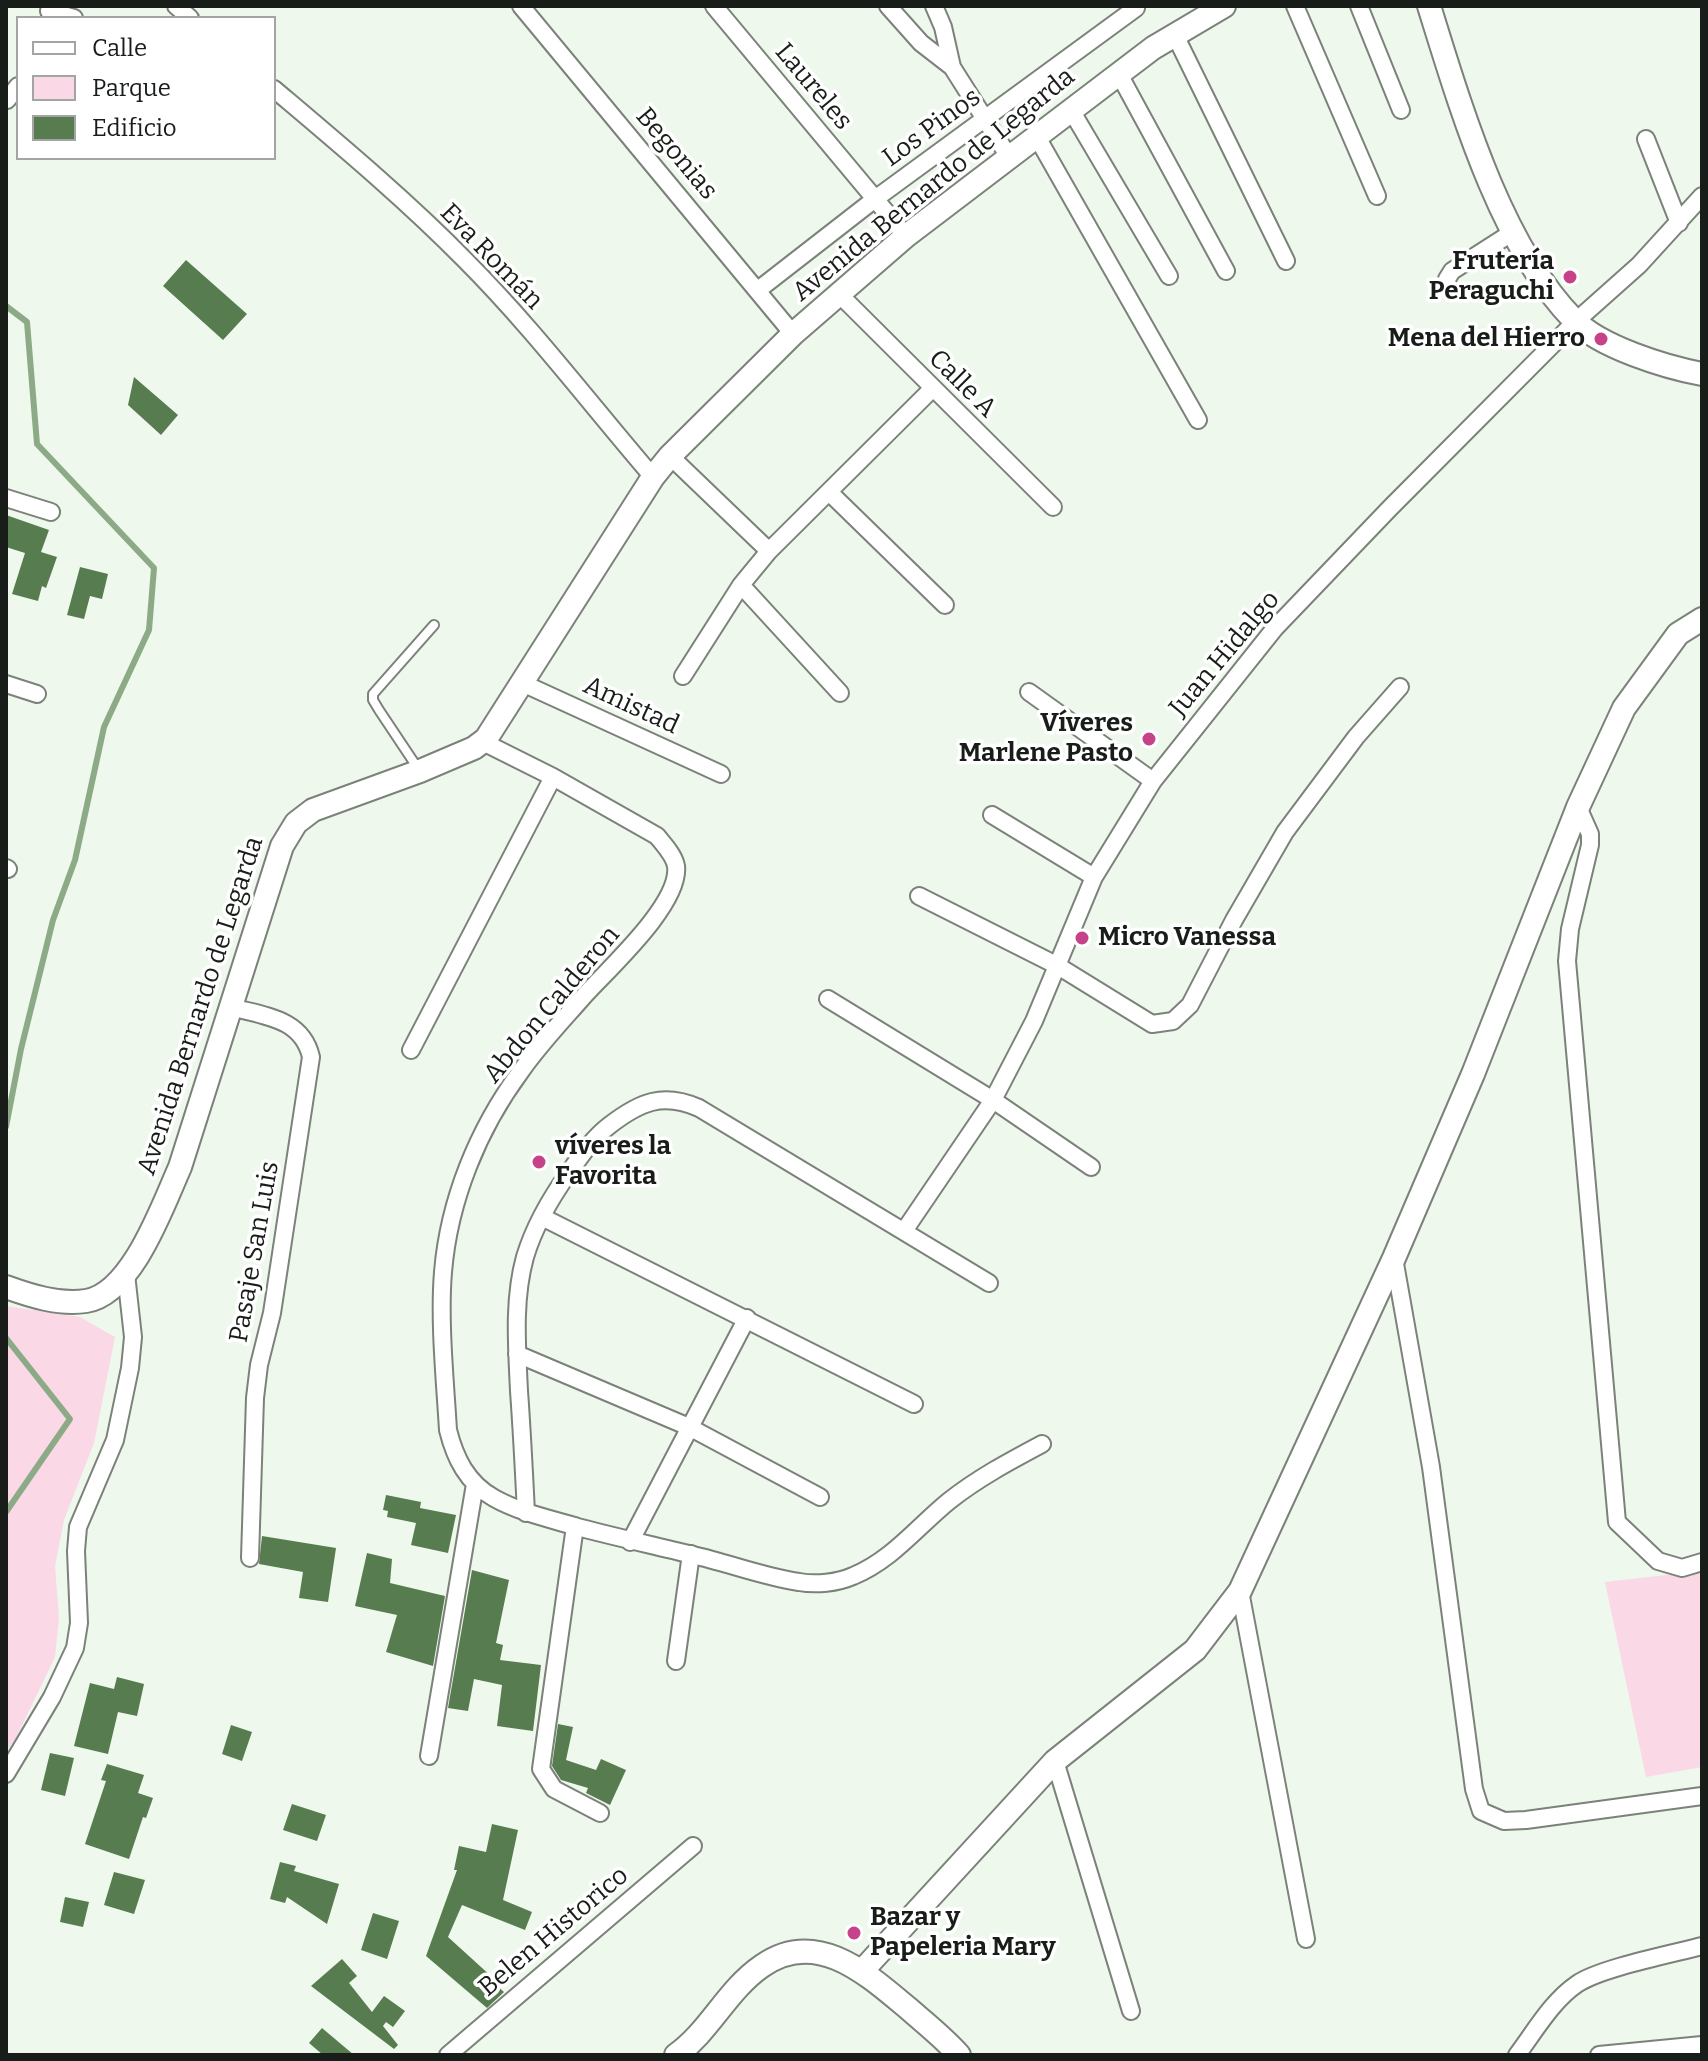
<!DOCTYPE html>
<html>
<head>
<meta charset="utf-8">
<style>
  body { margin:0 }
  #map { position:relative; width:1708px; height:2061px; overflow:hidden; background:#eff8ed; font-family:Bitter,serif }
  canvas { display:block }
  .frame { position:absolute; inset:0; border:8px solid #191d19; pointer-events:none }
  .legend { position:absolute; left:16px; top:16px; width:260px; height:144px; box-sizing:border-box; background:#fff; border:2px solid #a3a5a3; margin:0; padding:10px 14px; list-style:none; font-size:24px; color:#191d19 }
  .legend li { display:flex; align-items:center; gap:16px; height:40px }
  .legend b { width:40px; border:2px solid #a3a5a3 }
</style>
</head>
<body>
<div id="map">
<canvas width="1708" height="2061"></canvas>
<div class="frame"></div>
<ul class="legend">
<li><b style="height:10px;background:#fff"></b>Calle</li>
<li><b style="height:22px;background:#fad8e6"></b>Parque</li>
<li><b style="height:22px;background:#577c4f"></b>Edificio</li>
</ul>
</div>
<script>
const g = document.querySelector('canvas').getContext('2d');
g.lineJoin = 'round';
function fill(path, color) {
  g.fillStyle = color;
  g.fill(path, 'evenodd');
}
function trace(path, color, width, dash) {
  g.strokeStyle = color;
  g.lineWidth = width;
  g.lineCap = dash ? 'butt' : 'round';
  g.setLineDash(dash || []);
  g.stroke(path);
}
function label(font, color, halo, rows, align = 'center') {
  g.font = font + ' Bitter,serif';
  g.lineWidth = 7;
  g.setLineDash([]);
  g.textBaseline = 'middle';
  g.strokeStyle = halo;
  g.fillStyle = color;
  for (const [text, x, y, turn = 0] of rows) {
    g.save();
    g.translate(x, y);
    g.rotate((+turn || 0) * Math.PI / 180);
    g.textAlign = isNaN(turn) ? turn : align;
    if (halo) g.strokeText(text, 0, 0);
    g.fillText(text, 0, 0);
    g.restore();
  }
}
fill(new Path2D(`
  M 6,1306 L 80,1317 L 115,1337 L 94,1443 L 64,1520 L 55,1566 L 59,1618 L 55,1657 L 16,1738 L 6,1751 Z
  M 1702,1571 L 1702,1767 L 1646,1777 L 1605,1582 Z`), '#fad8e6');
trace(new Path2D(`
  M 6,306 L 27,322 L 37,444 L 154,568 L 149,630 L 104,727 L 75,860 L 53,920 L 21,1049 L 6,1127
  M 6,1338 L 70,1419 L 6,1512`), '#8caa86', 6);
fill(new Path2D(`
  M 186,260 L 247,314 L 223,340 L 163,286 Z
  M 134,377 L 178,415 L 161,435 L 128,405 Z
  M 6,515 L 49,530 L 41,552 L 57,557 L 46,588 L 42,586 L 38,601 L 12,594 L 25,553 L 6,547 Z
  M 80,567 L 108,574 L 102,599 L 90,596 L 84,619 L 67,615 Z
  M 386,1495 L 421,1502 L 420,1508 L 456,1515 L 448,1553 L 411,1545 L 416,1523 L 387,1517 L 388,1511 L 383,1510 Z
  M 262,1536 L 336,1548 L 328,1602 L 299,1598 L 303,1572 L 259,1564 Z
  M 367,1553 L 392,1559 L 390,1583 L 445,1596 L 433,1666 L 386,1652 L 397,1615 L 355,1606 Z
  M 472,1570 L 509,1580 L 496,1643 L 503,1645 L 500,1660 L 541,1665 L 533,1731 L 497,1726 L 502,1685 L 474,1679 L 468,1711 L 448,1708 Z
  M 117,1677 L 144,1684 L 137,1716 L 118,1712 L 108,1754 L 74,1746 L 90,1683 L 114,1689 Z
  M 558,1724 L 573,1727 L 566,1760 L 596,1770 L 601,1759 L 626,1770 L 610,1805 L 586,1793 L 588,1788 L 561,1780 L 552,1766 Z
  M 231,1725 L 252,1732 L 242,1761 L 222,1754 Z
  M 50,1753 L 74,1758 L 65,1796 L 41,1790 Z
  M 107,1764 L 144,1775 L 138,1793 L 153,1798 L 146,1818 L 143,1817 L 129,1859 L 85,1844 L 106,1781 L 101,1780 Z
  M 292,1804 L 326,1815 L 317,1841 L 283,1830 Z
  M 492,1824 L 518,1830 L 503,1900 L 532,1912 L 525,1930 L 462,1905 L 448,1937 L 492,1977 L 489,1979 L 504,1992 L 487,2008 L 426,1956 L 457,1870 L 454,1870 L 459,1846 L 486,1852 Z
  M 280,1862 L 296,1866 L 294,1871 L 339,1884 L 327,1924 L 287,1897 L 285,1903 L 270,1899 Z
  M 114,1872 L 145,1880 L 134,1914 L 104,1905 Z
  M 65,1897 L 89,1902 L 83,1927 L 60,1922 Z
  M 373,1913 L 399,1921 L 387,1959 L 361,1950 Z
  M 342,1959 L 357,1976 L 349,1983 L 372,2012 L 384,1996 L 405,2011 L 393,2027 L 386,2022 L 383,2026 L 398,2045 L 394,2049 L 311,1986 Z
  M 322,2028 L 354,2055 L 323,2055 L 309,2043 Z`), '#577c4f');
const lane = new Path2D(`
  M 419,770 L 379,710 L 373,700 L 373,694 L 434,625`);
const street = new Path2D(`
  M 176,6 L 190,18
  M 521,6 L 793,334
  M 714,6 L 906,236
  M 888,6 L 921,43 L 952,67
  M 934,6 L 943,27 L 952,67 L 1009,157
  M 1295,6 L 1377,196
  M 1359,6 L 1401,110
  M 49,11 L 74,18
  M 1175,35 L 1286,261
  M 1119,74 L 1226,271
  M 274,89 C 339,144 405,199 465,260 C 532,327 591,405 653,477
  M 7,100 L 18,86
  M 1071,110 L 1169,276
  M 1037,137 L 1198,420
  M 1646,139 L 1679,223
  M 1448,287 L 1447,279 L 1452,271 L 1513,232
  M 758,290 L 875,199 L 1136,8 L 1135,6
  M 839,294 L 1053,507
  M 670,456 L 769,551
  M 829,492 L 945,605
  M 6,498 L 51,512
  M 741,585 L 840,693
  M 683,676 L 741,585 L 769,551 L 932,389
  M 520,682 L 721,774
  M 6,684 L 37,694
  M 1029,692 L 1153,781
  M 483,742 L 553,777 L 657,836 C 664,845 674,855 676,866 C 681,904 607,970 583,997 C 562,1021 539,1045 521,1071 C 478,1129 449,1200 443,1272 C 439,1321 445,1380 448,1430 C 455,1458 467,1483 494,1498 C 519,1512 547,1518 574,1526 C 614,1537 653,1545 693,1555 C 728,1563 764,1577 799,1582 C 816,1585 837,1583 853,1576 C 892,1560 917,1527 949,1501 C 978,1478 1010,1461 1042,1444
  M 1578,807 L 1590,834 L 1590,845 L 1570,929 L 1567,961 L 1617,1522 L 1658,1561 L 1682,1568 L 1702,1562
  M 992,815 L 1094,877
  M 6,868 L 8,869
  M 919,896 L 1058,966 L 1152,1024 L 1173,1021 L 1190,1005 L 1234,920 L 1285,832 L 1356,737 L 1400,687
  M 828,999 L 993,1100 L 1091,1167
  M 231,1007 C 264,1016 302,1018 311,1057 L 272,1313 L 259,1365 L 255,1398 L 250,1558
  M 411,1050 L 553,777
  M 542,1217 L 914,1404
  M 904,1231 L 993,1100 L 1034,1021 L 1094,877 L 1153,781 L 1275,628 L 1390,508 L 1575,322 L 1639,265 L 1702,196
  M 1394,1258 L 1431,1467 L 1474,1789 L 1481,1811 L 1504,1821 L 1526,1820 L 1702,1796
  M 517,1354 L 689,1427 L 820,1497
  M 526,1513 C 524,1472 522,1432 519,1391 C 517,1347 513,1300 525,1257 C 534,1227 552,1196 570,1171 C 582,1154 594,1137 610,1125 C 640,1102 663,1092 699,1108 L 989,1283
  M 575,1526 L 541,1769 L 554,1789 L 600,1813
  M 630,1542 L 747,1318
  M 1240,1591 L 1306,1939
  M 676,1661 L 691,1554
  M 429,1756 L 475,1484
  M 1055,1761 L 1131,2011
  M 6,1774 L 52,1697 L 75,1648 L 79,1623 L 76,1551 L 78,1527 L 115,1440 L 130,1368 L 133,1337 L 126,1274
  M 448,2055 L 693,1846
  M 1517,2055 C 1535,2031 1552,2001 1577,1984 C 1600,1968 1672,1954 1702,1946
  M 1599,2055 L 1702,2045`);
const secondary = new Path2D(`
  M 1429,6 C 1460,105 1500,245 1574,320 C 1600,347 1665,367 1702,374
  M 6,1287 C 31,1296 59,1305 86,1301 C 132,1294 163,1205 180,1167 L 282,846 L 296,823 L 313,810 L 420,771 L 474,748 L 486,739 L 653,477 L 670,456 L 793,334 L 906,236 L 1153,48 L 1224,6
  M 863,1970 L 1055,1761 L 1195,1650 L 1240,1591 L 1394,1258 L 1473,1074 L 1578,807 L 1624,708 L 1678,634 L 1702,619
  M 676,2055 C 710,2031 727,1990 762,1966 C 817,1927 868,1975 909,2009 C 926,2024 944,2038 959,2055`);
trace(lane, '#7b8279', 12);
trace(street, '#7b8279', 20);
trace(secondary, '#7b8279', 26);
trace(lane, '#fff', 8);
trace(street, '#fff', 16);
trace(secondary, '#fff', 22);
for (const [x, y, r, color] of [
  [1570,277,8,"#c64389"],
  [1601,339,8,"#c64389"],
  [1149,739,8,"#c64389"],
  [1082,938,8,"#c64389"],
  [539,1162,8,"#c64389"],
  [854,1933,8,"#c64389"]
]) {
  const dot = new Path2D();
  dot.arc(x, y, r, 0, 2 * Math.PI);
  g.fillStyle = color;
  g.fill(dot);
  trace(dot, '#fff', 3);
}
label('26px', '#191d19', '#fff', [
  ["Laureles",813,87,50],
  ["Los Pinos",932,128,-36],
  ["Begonias",676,154,50],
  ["Avenida Bernardo de Legarda",934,185,-39],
  ["Eva Román",491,257,46],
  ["Calle A",962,384,45],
  ["Juan Hidalgo",1225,654,-50],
  ["Amistad",631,706,25],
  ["Abdon Calderon",552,1005,-50],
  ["Avenida Bernardo de Legarda",201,1006,-72],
  ["Pasaje San Luis",255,1252,-80],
  ["Belen Historico",554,1932,-40]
]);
label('bold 26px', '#191d19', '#fff', [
  ["Frutería",1554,262],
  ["Peraguchi",1554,292],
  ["Mena del Hierro",1585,339],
  ["Víveres",1133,724],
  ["Marlene Pasto",1133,754],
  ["Micro Vanessa",1098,938,"left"],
  ["víveres la",555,1147,"left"],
  ["Favorita",555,1177,"left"],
  ["Bazar y",870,1918,"left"],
  ["Papeleria Mary",870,1948,"left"]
], 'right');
</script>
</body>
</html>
